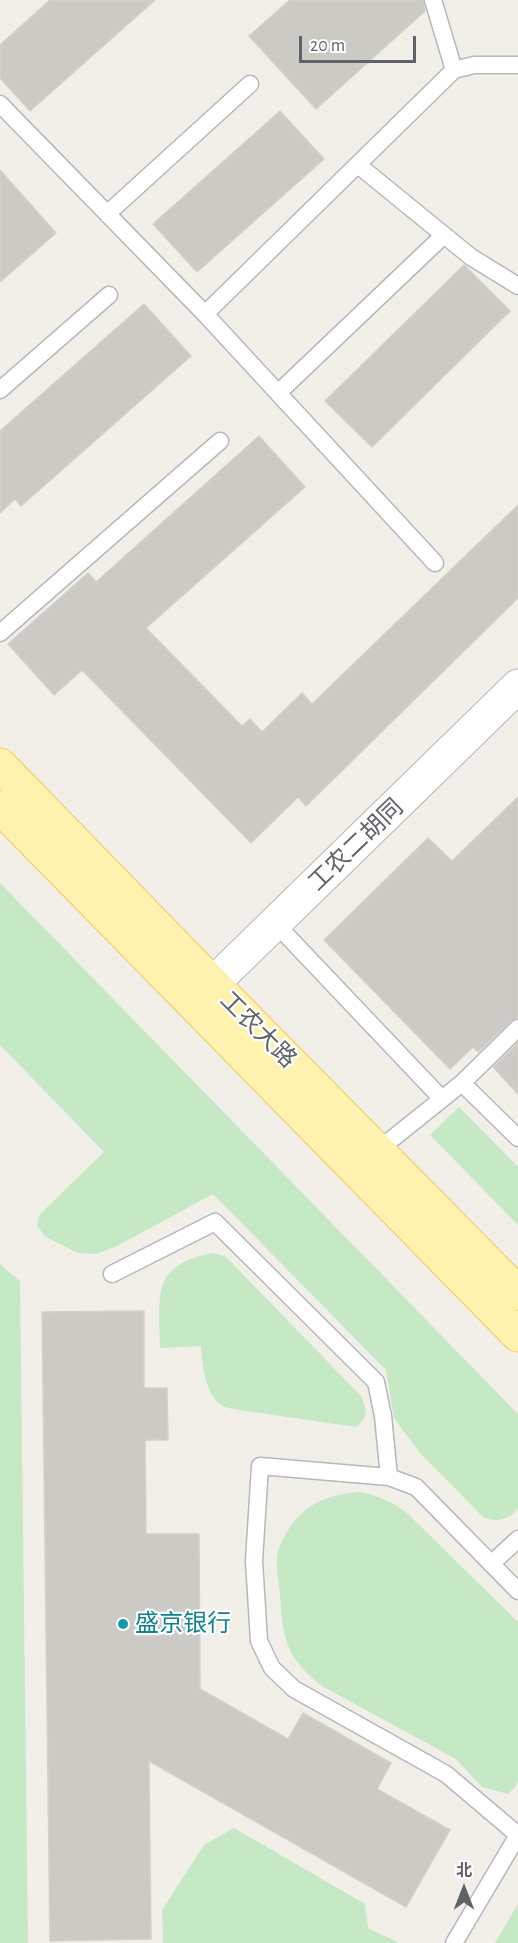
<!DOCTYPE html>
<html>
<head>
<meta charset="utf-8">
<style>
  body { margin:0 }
  #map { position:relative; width:518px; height:1943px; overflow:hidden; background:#f1efe8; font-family:"Alegreya Sans","Noto Sans SC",sans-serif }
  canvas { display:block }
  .north { position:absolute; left:434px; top:1859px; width:60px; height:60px; -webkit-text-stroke:4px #fff; paint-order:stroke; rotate:0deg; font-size:16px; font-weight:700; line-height:24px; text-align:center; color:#5f6368 }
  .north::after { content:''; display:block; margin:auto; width:21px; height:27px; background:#5f6368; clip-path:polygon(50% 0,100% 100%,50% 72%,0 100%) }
  .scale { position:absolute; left:299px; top:36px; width:117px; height:27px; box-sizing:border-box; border:3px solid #5f6368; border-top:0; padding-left:8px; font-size:18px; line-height:21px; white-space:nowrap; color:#5f6368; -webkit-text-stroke:4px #fff; paint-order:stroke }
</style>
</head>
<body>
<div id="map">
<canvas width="518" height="1943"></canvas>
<div class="north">北</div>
<div class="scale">20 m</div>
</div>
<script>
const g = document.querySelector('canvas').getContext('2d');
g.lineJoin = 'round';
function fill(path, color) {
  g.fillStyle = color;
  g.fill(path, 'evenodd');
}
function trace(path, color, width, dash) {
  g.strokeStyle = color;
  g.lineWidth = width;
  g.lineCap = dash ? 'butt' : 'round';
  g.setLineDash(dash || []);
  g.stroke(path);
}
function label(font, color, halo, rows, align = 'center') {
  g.font = font + ' "Alegreya Sans","Noto Sans SC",sans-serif';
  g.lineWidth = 4.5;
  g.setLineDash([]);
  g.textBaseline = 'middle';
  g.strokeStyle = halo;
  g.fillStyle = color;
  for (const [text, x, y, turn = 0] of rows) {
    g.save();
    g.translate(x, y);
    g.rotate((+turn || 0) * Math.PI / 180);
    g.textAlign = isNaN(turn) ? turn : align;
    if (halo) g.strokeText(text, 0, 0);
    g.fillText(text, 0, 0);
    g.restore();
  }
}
fill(new Path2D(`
  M 0,883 L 518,1414 L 518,1509 C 506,1520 500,1522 484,1518 L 419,1452 L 394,1418 L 386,1370 L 213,1194 L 117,1246 L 96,1254 L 78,1253 L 44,1236 L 37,1225 L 40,1214 L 104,1152 L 0,1045 Z
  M 459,1107 L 518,1167 L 518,1225 L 430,1135 Z
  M 213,1253 L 226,1257 L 361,1396 C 367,1411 369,1415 357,1427 L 239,1410 C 234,1409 225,1408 221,1405 C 205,1393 202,1364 201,1346 L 160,1348 C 160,1295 150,1265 213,1253 Z
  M 0,1264 L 20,1281 L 28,1943 L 0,1943 Z
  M 360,1492 C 379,1496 393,1502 408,1514 L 518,1622 L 518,1781 L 515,1787 L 508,1794 L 482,1787 L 456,1759 L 322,1686 C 285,1657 283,1638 280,1594 C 279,1583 276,1569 277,1557 C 278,1549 282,1539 287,1532 C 303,1504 329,1494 360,1492 Z
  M 234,1828 L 365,1904 L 368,1928 L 399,1943 L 163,1943 L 162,1910 L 204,1845 Z
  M 518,1904 L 518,1943 L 495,1943 Z`), '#c5e8c5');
const building = new Path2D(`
  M 50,0 L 155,0 L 30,111 L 0,78 L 0,45 Z
  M 290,0 L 423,0 L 425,11 L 316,109 L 249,36 Z
  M 280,111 L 324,159 L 197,272 L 153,224 Z
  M 0,170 L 56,233 L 0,282 Z
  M 464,265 L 510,311 L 372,447 L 325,401 Z
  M 144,304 L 191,356 L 21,506 L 15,499 L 0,513 L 0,431 Z
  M 259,436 L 305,487 L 146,628 L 242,726 L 250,719 L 262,732 L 302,693 L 312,704 L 518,505 L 518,598 L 306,806 L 298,797 L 251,843 L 82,670 L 54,695 L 8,644 L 88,573 L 96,582 Z
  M 518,797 L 518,1018 L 511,1021 L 478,1052 L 473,1047 L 450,1069 L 324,940 L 428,838 L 452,861 Z
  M 518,1043 L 518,1094 L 493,1067 Z
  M 144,1311 L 144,1388 L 167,1388 L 168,1440 L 145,1440 L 146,1534 L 199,1534 L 200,1689 L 288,1739 L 303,1713 L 391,1763 L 377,1789 L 450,1830 L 406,1907 L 149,1761 L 151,1939 L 50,1941 L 42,1312 Z`);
fill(building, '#cccac5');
trace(building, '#d6d1c6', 1.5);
const lane = new Path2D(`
  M 433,0 L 454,70
  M 0,104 L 205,314 L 435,563
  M 358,165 L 471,257 L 518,286
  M 107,214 L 250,84
  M 205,314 L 454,70 L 474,65 L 518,65
  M 0,390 L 109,295
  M 278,393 L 444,235
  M 0,633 L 220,441
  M 275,923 L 442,1099
  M 462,1083 L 518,1138
  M 377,1151 L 462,1083 L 518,1028
  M 112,1274 L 215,1222 L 376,1382 L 383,1416 L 389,1477
  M 491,1564 L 518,1539
  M 518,1591 L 416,1487 L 389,1477 L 260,1466 L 254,1561 L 259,1641 L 272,1668 L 294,1689 L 446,1774 L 518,1835
  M 454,1943 L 518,1835`);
const street = new Path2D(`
  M 193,1003 L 518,686`);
const primary = new Path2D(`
  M 0,765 L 213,984 L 518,1293
  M 0,807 L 518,1335`);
trace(lane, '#b5b8bc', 19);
trace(street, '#b5b8bc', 35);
trace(primary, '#f2c960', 35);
trace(lane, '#fff', 16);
trace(street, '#fff', 33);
trace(primary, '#fff2af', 33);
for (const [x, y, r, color] of [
  [123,1624,6,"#0f9aa8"]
]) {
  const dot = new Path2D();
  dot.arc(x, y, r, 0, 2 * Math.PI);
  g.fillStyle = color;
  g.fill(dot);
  trace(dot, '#fff', 2);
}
label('24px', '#5f6368', '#fff', [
  ["工农二胡同",356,845,-44],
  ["工农大路",258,1030,45]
]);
label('24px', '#0d838f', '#fff', [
  ["盛京银行",135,1624]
], 'left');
</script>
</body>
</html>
